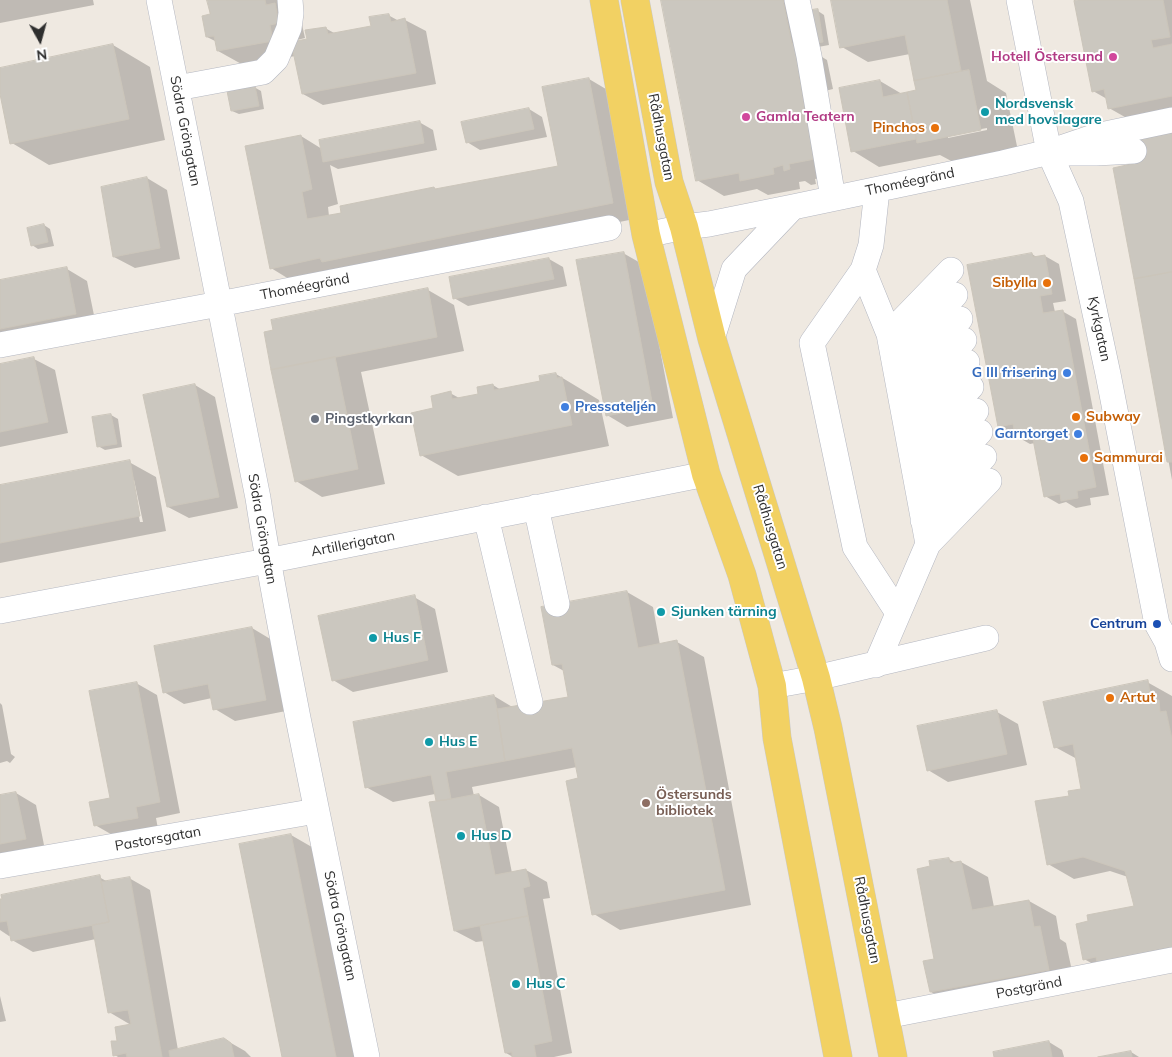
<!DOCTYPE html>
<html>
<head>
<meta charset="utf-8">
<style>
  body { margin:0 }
  #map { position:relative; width:1172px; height:1057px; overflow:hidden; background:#efe9e1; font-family:Mulish,sans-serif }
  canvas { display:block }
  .north { position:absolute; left:15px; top:15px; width:50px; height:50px; -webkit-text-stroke:4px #fff; paint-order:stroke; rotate:173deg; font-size:14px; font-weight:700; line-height:20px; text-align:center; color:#2e2e2e }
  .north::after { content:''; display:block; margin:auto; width:18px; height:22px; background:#2e2e2e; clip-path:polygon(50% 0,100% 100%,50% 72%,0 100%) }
</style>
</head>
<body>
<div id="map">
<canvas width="1172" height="1057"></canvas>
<div class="north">N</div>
</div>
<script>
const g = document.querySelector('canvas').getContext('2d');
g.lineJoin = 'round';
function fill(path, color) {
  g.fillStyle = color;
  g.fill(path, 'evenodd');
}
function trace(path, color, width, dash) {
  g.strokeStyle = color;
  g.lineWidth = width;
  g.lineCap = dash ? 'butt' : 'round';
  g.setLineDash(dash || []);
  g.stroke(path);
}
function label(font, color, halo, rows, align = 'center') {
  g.font = font + ' Mulish,sans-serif';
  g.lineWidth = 4;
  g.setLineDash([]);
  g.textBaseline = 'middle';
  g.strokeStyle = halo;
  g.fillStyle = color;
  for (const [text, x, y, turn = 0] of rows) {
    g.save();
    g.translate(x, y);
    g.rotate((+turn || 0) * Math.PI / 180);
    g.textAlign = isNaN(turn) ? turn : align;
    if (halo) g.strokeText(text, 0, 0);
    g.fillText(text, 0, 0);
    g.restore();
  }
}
fill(new Path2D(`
  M 0,0 L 93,0 L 94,5 L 0,23 Z
  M 208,0 L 288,0 L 301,20 L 305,38 L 297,40 L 297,42 L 308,40 L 325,28 L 336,34 L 372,27 L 388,15 L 399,21 L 405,20 L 426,31 L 436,84 L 323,105 L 303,94 L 295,56 L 245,66 L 218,51 L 217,42 L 207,37 L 211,15 Z
  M 663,0 L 807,0 L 809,12 L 818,11 L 824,15 L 829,45 L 818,47 L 817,54 L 827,60 L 833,89 L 825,91 L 841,174 L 815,179 L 816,184 L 811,185 L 805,181 L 799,182 L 800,189 L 768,195 L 757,189 L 724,196 L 697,180 Z
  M 832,0 L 970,0 L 987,81 L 1006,93 L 1018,151 L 955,163 L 940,155 L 879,167 L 853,151 L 880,81 L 902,94 L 917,91 L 910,54 L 868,62 L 842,47 ZM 987,128 L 987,130 L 948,138 L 948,135 Z
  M 1085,0 L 1172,0 L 1172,124 L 1146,129 L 1109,108 L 1107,99 L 1093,91 Z
  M 113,45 L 150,67 L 165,140 L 49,165 L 12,143 L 0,88 L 0,69 Z
  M 589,79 L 616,95 L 639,218 L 350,277 L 297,284 L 271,268 L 301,136 L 322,149 L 419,122 L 433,130 L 437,150 L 338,169 L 330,165 L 338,204 L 328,207 L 329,216 L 434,188 L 437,190 L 560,167 Z
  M 254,87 L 261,91 L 264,109 L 239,114 L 232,111 Z
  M 529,109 L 542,117 L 547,137 L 480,150 L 467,142 Z
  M 1172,130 L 1172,480 L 1114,169 L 1138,164 Z
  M 147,178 L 167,190 L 180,259 L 135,268 L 114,257 Z
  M 44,225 L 50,229 L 54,246 L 38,249 L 32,245 Z
  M 623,253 L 644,265 L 673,418 L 627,427 L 607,415 Z
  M 1032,254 L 1038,258 L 1045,256 L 1059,264 L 1066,301 L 1053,303 L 1055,312 L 1062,311 L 1076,319 L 1109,495 L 1090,498 L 1091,505 L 1076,508 L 1066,502 L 1059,504 L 1045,496 L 1035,443 L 1030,444 L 1016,436 L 1016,433 L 1012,434 L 999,426 Z
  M 549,259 L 563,267 L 567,286 L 468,306 L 454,298 L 451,278 Z
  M 67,269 L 87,281 L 96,325 L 0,344 L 0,282 Z
  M 428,290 L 454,305 L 464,351 L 361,372 L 385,484 L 322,497 L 296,481 L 265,333 Z
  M 34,359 L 55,370 L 68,433 L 0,447 L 0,366 Z
  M 556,374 L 599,400 L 609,446 L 458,476 L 421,455 L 435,409 L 450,393 L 461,399 L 479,395 L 493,385 L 501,390 L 542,382 Z
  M 195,385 L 215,397 L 238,508 L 189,518 L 168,507 Z
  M 111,415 L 118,419 L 122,447 L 105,450 L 98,446 Z
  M 129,462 L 156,477 L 166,531 L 0,563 L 0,486 ZM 132,480 L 134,480 L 143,522 L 140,522 Z
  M 627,592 L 653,607 L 660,645 L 677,642 L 704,657 L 751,905 L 620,930 L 594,914 L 580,779 L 577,767 L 472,787 L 474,796 L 479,795 L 499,807 L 512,873 L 526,870 L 547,882 L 550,898 L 543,899 L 572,1053 L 554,1057 L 513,1057 L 506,1053 L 484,941 L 476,942 L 455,931 L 440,802 L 437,800 L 435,794 L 393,802 L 366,787 L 494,696 L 514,708 L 569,698 L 564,671 L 553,665 Z
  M 414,597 L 435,609 L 448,672 L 353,692 L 333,680 Z
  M 252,628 L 272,640 L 286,711 L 235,721 L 215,709 L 212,698 L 184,704 L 164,692 Z
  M 1147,682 L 1172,696 L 1172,967 L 1111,974 L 1084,959 L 1136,907 L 1128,877 L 1110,871 L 1074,879 L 1048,864 L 1070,797 L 1082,790 L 1077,759 L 1055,747 Z
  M 136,683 L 157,695 L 180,813 L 156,818 L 158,829 L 116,837 L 95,825 L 112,799 Z
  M 0,703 L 2,705 L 11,754 L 15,757 L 10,763 L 7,761 L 0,763 Z
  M 997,712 L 1018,724 L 1027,765 L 948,782 L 928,770 Z
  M 16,793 L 36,805 L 45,850 L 0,860 L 0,796 Z
  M 291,835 L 317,850 L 359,1057 L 283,1057 Z
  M 949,859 L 956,863 L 961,862 L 988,877 L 994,907 L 1029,901 L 1056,916 L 1060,939 L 1066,943 L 1075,985 L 958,1007 L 931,992 L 935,960 L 932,867 Z
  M 99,877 L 108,882 L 129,878 L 150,890 L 178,1050 L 224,1039 L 245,1051 L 251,1057 L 118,1057 L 115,1055 L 119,1042 L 131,1025 L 109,1012 L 96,939 L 33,952 L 12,940 L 11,935 L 9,936 L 0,930 L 0,900 Z
  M 0,996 L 6,1021 L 0,1022 Z
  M 1049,1042 L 1062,1050 L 1064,1057 L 996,1057 Z
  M 1131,1052 L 1139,1057 L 1104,1057 Z`), '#0003');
const building = new Path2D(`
  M 207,0 L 265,0 L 266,5 L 275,3 L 279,23 L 270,25 L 273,41 L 217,51 L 214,36 L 206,37 L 202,16 L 210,14 Z
  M 661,0 L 783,0 L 792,44 L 801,43 L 807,74 L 799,76 L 815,159 L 789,164 L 790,169 L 784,171 L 783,165 L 773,168 L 774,174 L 740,181 L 739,173 L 696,181 Z
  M 831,0 L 947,0 L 961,71 L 914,81 L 905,35 L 840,48 Z
  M 1078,0 L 1163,0 L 1170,37 L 1151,40 L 1153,48 L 1172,44 L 1172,96 L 1108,109 L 1104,89 L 1092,92 L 1074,1 Z
  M 818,9 L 823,42 L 810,44 L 805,11 Z
  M 389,14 L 391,22 L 405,18 L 416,73 L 302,94 L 291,42 L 307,39 L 305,30 L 326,27 L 328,34 L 371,26 L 369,17 Z
  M 113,44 L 129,119 L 10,144 L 0,94 L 0,68 Z
  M 969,70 L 981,130 L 917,143 L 907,92 L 916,90 L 914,81 Z
  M 589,78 L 613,203 L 322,262 L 320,258 L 270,269 L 245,146 L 301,135 L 312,189 L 302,192 L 307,219 L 341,213 L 340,206 L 434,187 L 435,189 L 558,166 L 542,87 Z
  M 880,80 L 883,97 L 907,92 L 916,139 L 851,152 L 839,88 Z
  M 255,86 L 259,106 L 231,111 L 227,91 Z
  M 529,108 L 534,129 L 466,143 L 461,122 Z
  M 420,121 L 424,143 L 323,162 L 319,140 Z
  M 1172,129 L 1172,272 L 1134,279 L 1113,168 L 1136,163 L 1131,137 Z
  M 147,177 L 160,248 L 113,257 L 101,187 Z
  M 44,224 L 48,242 L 31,246 L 27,228 Z
  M 624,252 L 653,407 L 606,416 L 576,260 Z
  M 1032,253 L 1033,257 L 1045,255 L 1052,294 L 1040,296 L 1043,313 L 1063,310 L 1096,487 L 1077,491 L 1078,498 L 1061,501 L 1060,494 L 1044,497 L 1032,434 L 1015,437 L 1013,424 L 998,427 L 967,265 Z
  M 549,258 L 554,279 L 453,299 L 449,277 Z
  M 67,267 L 76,314 L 0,329 L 0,280 Z
  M 1172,272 L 1172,462 L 1167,462 L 1134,279 Z
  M 428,288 L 437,337 L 271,370 L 264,332 L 273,330 L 271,320 Z
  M 34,357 L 48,422 L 0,432 L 0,364 Z
  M 335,357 L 358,469 L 295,482 L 271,370 Z
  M 556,373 L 557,378 L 562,377 L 572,425 L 420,456 L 411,413 L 433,408 L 431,396 L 451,391 L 452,399 L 478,394 L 477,387 L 493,384 L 494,390 L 540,381 L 539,376 Z
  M 195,384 L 219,497 L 167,507 L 143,395 Z
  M 111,414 L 117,444 L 97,447 L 92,417 Z
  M 130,460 L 140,516 L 0,543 L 0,485 Z
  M 627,591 L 638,648 L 677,640 L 725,890 L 592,915 L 566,781 L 578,778 L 572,748 L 505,761 L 497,709 L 568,697 L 562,664 L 552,665 L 541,607 Z
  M 415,595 L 428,660 L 332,681 L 318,616 Z
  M 252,627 L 266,700 L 213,710 L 208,684 L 163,693 L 154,646 Z
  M 1148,680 L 1151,701 L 1159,700 L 1160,712 L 1166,711 L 1172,739 L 1172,947 L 1097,963 L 1096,957 L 1083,960 L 1076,924 L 1088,921 L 1087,915 L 1134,906 L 1125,871 L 1083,857 L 1047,865 L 1035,801 L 1069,796 L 1068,791 L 1081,789 L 1073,744 L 1054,748 L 1043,702 Z
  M 137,682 L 160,802 L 136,807 L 138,818 L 94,826 L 89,802 L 110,798 L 89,691 Z
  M 494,695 L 497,709 L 505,761 L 446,772 L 451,799 L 436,801 L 431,775 L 365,788 L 353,722 Z
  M 997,710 L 1007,754 L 927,771 L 917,726 Z
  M 16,792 L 26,839 L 0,844 L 0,795 Z
  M 479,794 L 495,875 L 526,869 L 530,886 L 523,888 L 528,916 L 454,931 L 429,802 L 451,799 Z
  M 291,834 L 336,1057 L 282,1057 L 239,844 Z
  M 949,858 L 950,863 L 961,861 L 972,910 L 1029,900 L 1034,927 L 1040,926 L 1049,970 L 930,992 L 923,961 L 934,959 L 917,869 L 930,866 L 929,861 Z
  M 100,875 L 109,922 L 11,941 L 7,921 L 0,922 L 0,899 L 2,899 L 1,895 Z
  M 130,877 L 162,1057 L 127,1057 L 126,1053 L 113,1056 L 111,1041 L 117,1041 L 115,1027 L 131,1024 L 128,1010 L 108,1013 L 92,925 L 109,922 L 101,882 Z
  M 528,916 L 552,1041 L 534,1045 L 536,1057 L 512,1057 L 512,1052 L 505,1053 L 480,926 Z
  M 224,1038 L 231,1043 L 234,1057 L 170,1057 L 169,1051 Z
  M 1049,1041 L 1052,1057 L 994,1057 L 993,1052 Z
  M 1131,1051 L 1132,1057 L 1098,1057 Z`);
fill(building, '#cbc7bf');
trace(building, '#cbc5ba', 1);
const minor = new Path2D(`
  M 159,0 L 258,498 C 269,572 284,645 298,718 C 320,831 344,944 367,1057
  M 797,0 L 809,56 L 833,198
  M 1019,0 L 1049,152 L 1071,201 L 1108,374 L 1157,624 L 1167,642 L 1172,659
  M 177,88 L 263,72 L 276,59 L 289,28 L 291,13 L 290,0
  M 1064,153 L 1096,153 L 1134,151
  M 646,235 L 684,227 L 709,224 L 793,207 L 1003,163 L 1049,152 L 1096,136 L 1172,120
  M 863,270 L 812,343 L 855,547 L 898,613
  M 889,334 L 951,270
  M 712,339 L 734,269 L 793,207
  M 0,345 L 219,304 L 609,228
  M 894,358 L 955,295
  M 898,382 L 960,319
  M 902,404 L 964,340
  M 906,425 L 967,362
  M 911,450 L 971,387
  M 915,474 L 976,411
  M 919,495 L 980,432
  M 536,507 L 557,604
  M 486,517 L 530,702
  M 923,520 L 984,457
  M 928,544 L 989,481
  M 0,611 L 267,561 L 706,474
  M 876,665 L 928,544 L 889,334 L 863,270 L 871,245 L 877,190
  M 772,686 L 816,678 L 986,638
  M 0,866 L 316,811
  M 886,1016 L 1172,960`);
const major = new Path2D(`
  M 604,0 L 646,235 L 706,474 L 742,575 L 772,686 L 777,738 L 838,1057
  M 635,0 L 669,182 L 684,227 L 712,339 L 816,678 L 828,728 L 893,1057`);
trace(minor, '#b4b7c1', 26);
trace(major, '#c9c9c9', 29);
trace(minor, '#fff', 25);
trace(major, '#f2d163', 28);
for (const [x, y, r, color] of [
  [1113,57,5,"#d1479c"],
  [985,112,5,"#0f9aa8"],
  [746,117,5,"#d1479c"],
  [935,128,5,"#e8710a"],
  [1047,283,5,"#e8710a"],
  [1067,373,5,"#3f7fe0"],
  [565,407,5,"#3f7fe0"],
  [1076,417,5,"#e8710a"],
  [315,419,5,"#6b7280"],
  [1078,434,5,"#3f7fe0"],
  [1084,458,5,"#e8710a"],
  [661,612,5,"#0f9aa8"],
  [1157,624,5,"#1a4fb4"],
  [373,638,5,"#0f9aa8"],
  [1110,698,5,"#e8710a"],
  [429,742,5,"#0f9aa8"],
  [646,803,5,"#8d6e63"],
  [461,836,5,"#0f9aa8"],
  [516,984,5,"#0f9aa8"]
]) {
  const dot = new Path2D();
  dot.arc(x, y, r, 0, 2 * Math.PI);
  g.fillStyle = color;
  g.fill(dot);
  trace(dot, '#fff', 2);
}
label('bold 14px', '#b23c85', '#fff', [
  ["Hotell Östersund",1103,57],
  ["Gamla Teatern",756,117,"left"]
], 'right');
label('bold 14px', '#0d838f', '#fff', [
  ["Nordsvensk",995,104],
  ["med hovslagare",995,120],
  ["Sjunken tärning",671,612],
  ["Hus F",383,638],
  ["Hus E",439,742],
  ["Hus D",471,836],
  ["Hus C",526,984]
], 'left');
label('bold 14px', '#c56008', '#fff', [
  ["Pinchos",925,128,"right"],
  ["Sibylla",1037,283,"right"],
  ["Subway",1086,417],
  ["Sammurai",1094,458],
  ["Artut",1120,698]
], 'left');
label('14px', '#2e2e2e', '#fff', [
  ["Södra Gröngatan",185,131,79],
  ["Rådhusgatan",661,137,79],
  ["Thoméegränd",910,182,-12],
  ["Thoméegränd",305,287,-11],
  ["Kyrkgatan",1099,329,78],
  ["Rådhusgatan",770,527,73],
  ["Södra Gröngatan",262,529,80],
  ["Artillerigatan",353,544,-11],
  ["Pastorsgatan",158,839,-10],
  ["Rådhusgatan",867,920,79],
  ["Södra Gröngatan",340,926,78],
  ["Postgränd",1029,988,-11]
]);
label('bold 14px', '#366cbe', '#fff', [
  ["G III frisering",1057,373],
  ["Pressateljén",575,407,"left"],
  ["Garntorget",1068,434]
], 'right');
label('bold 14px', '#5b616d', '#fff', [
  ["Pingstkyrkan",325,419]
], 'left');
label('bold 14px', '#164399', '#fff', [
  ["Centrum",1147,624]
], 'right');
label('bold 14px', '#785e54', '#fff', [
  ["Östersunds",656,795],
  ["bibliotek",656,811]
], 'left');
</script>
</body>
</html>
